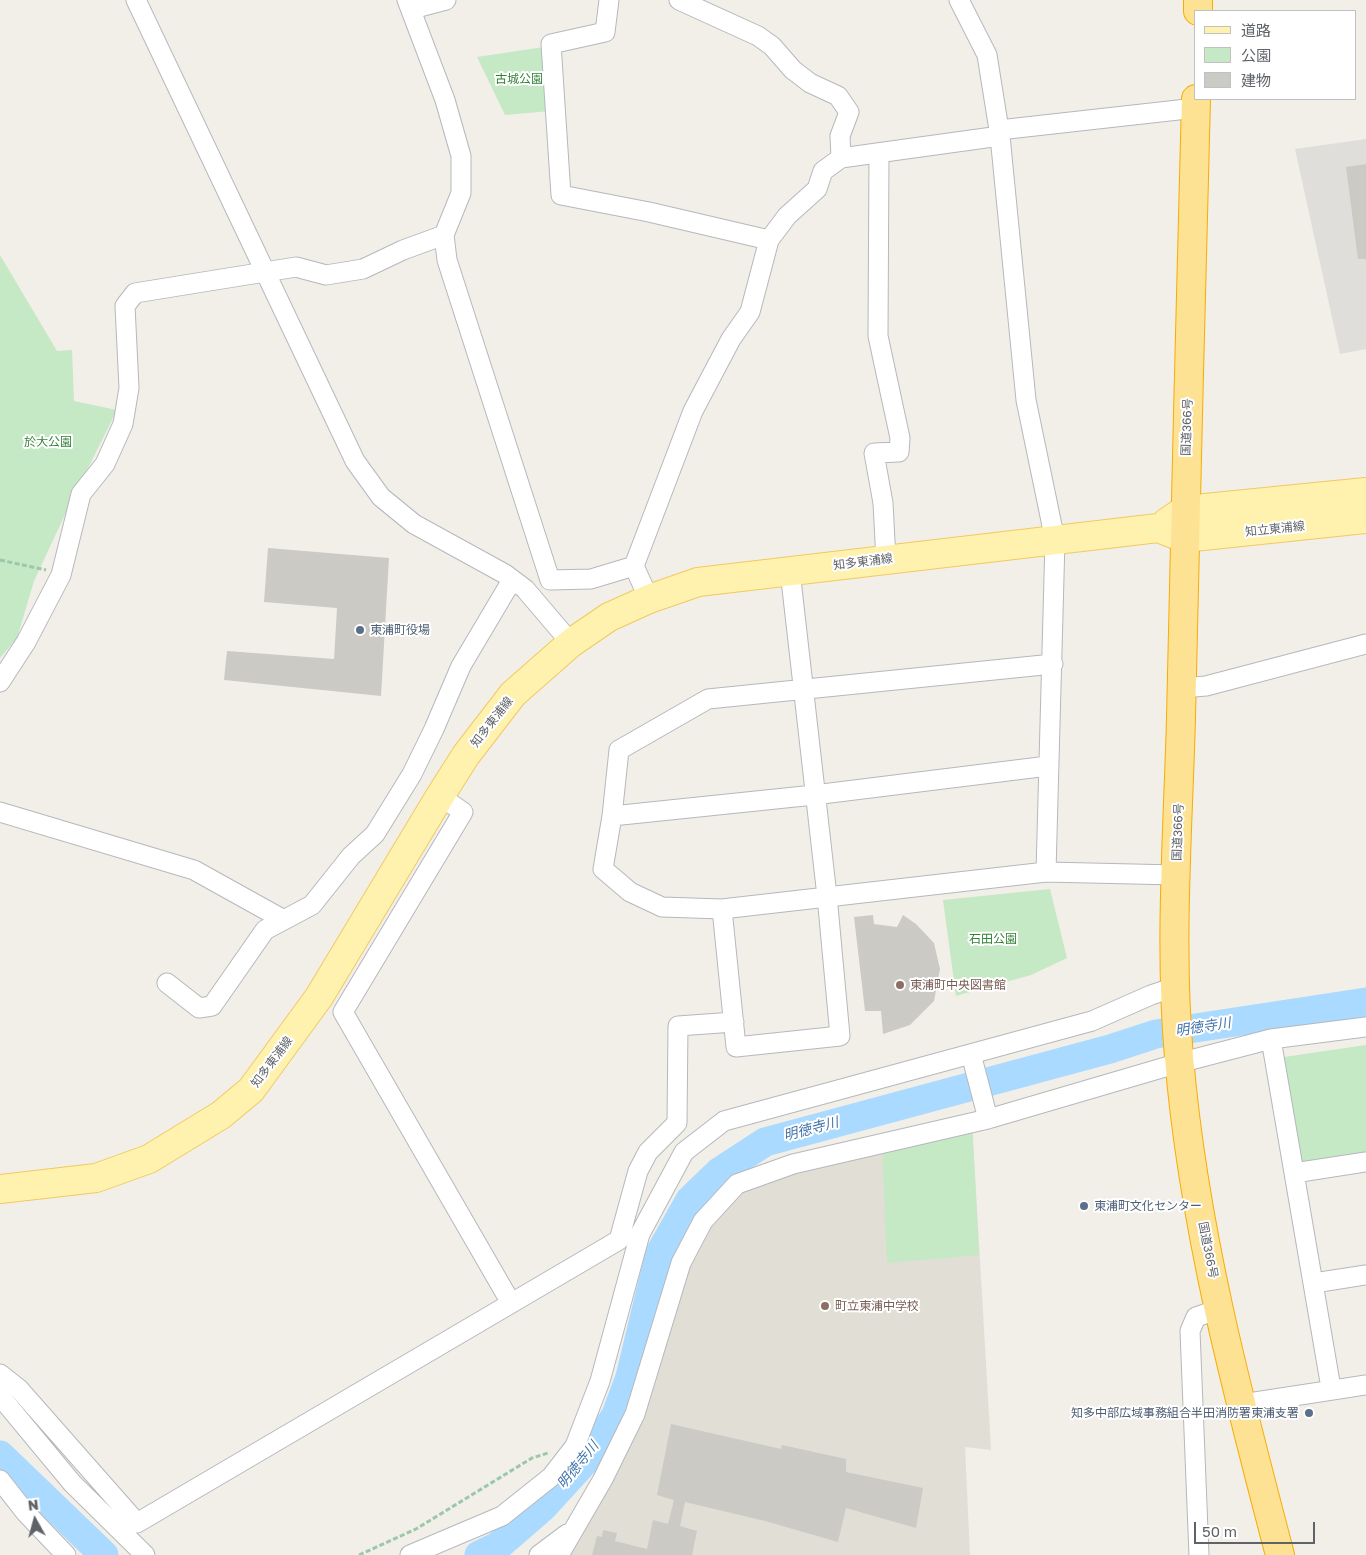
<!DOCTYPE html>
<html>
<head>
<meta charset="utf-8">
<style>
  body { margin:0 }
  #map { position:relative; width:1366px; height:1555px; overflow:hidden; background:#f1efe8; font-family:"Golos Text","Noto Sans JP",sans-serif }
  canvas { display:block }
  .legend { position:absolute; left:1194px; top:10px; width:162px; height:90px; box-sizing:border-box; background:#fff; border:1px solid #bfc1c3; margin:0; padding:6px 9px; list-style:none; font-size:15px; color:#5f6368 }
  .legend li { display:flex; align-items:center; gap:10px; height:25px }
  .legend b { width:25px; border:1px solid #bfc1c3 }
  .north { position:absolute; left:10px; top:1495px; width:50px; height:50px; -webkit-text-stroke:4px #fff; paint-order:stroke; rotate:353deg; font-size:14px; font-weight:700; line-height:20px; text-align:center; color:#5f6368 }
  .north::after { content:''; display:block; margin:auto; width:18px; height:22px; background:#5f6368; clip-path:polygon(50% 0,100% 100%,50% 72%,0 100%) }
  .scale { position:absolute; left:1194px; top:1522px; width:121px; height:22px; box-sizing:border-box; border:2px solid #5f6368; border-top:0; padding-left:6px; font-size:15px; line-height:18px; white-space:nowrap; color:#5f6368; -webkit-text-stroke:4px #fff; paint-order:stroke }
</style>
</head>
<body>
<div id="map">
<canvas width="1366" height="1555"></canvas>
<ul class="legend">
<li><b style="height:6px;background:#fff2af"></b>道路</li>
<li><b style="height:14px;background:#c5e8c5"></b>公園</li>
<li><b style="height:14px;background:#cccac5"></b>建物</li>
</ul>
<div class="north">N</div>
<div class="scale">50 m</div>
</div>
<script>
const g = document.querySelector('canvas').getContext('2d');
g.lineJoin = 'round';
function fill(path, color) {
  g.fillStyle = color;
  g.fill(path, 'evenodd');
}
function trace(path, color, width, dash) {
  g.strokeStyle = color;
  g.lineWidth = width;
  g.lineCap = dash ? 'butt' : 'round';
  g.setLineDash(dash || []);
  g.stroke(path);
}
function label(font, color, halo, rows, align = 'center') {
  g.font = font + ' "Golos Text","Noto Sans JP",sans-serif';
  g.lineWidth = 4;
  g.setLineDash([]);
  g.textBaseline = 'middle';
  g.strokeStyle = halo;
  g.fillStyle = color;
  for (const [text, x, y, turn = 0] of rows) {
    g.save();
    g.translate(x, y);
    g.rotate((+turn || 0) * Math.PI / 180);
    g.textAlign = isNaN(turn) ? turn : align;
    if (halo) g.strokeText(text, 0, 0);
    g.fillText(text, 0, 0);
    g.restore();
  }
}
fill(new Path2D(`
  M 1366,139 L 1366,349 L 1340,354 L 1295,149 Z`), '#e0deda');
fill(new Path2D(`
  M 972,1122 L 991,1450 L 965,1447 L 970,1555 L 559,1555 L 603,1479 L 681,1263 L 737,1184 Z`), '#e1ded6');
fill(new Path2D(`
  M 544,47 L 550,111 L 505,115 L 477,57 Z
  M 0,255 L 57,351 L 72,350 L 74,401 L 117,410 L 69,506 L 34,581 L 17,638 L 0,658 Z
  M 1050,889 L 1067,958 L 1031,975 L 956,996 L 943,900 Z
  M 1366,1045 L 1366,1153 L 1301,1162 L 1284,1057 Z
  M 972,1122 L 979,1255 L 887,1263 L 882,1144 Z`), '#c5e8c5');
trace(new Path2D(`
  M 0,1455 L 104,1555
  M 479,1555 L 498,1546 L 543,1507 L 586,1460 L 616,1415 L 630,1377 L 660,1253 L 690,1200 L 719,1172 L 765,1142 L 1110,1049 L 1156,1034 L 1366,1002`), '#aadaff', 29);
fill(new Path2D(`
  M 1366,164 L 1366,259 L 1358,259 L 1346,167 Z
  M 268,548 L 389,558 L 381,696 L 224,680 L 227,651 L 334,659 L 337,608 L 264,602 Z
  M 873,915 L 874,924 L 897,927 L 903,915 L 916,924 L 934,943 L 940,969 L 934,1001 L 910,1025 L 883,1034 L 881,1011 L 865,1011 L 854,917 Z
  M 671,1424 L 781,1449 L 782,1445 L 846,1459 L 846,1472 L 923,1488 L 916,1528 L 846,1508 L 838,1542 L 765,1521 L 685,1502 L 680,1526 L 697,1531 L 692,1555 L 592,1555 L 597,1536 L 602,1537 L 603,1530 L 617,1533 L 615,1541 L 647,1549 L 653,1520 L 668,1524 L 674,1500 L 657,1495 Z`), '#cccac5');
const street = new Path2D(`
  M 136,0 L 355,461 L 381,497 L 414,524 L 505,574 L 525,589 L 571,643
  M 407,0 L 445,100 L 461,156 L 461,193 L 444,235 L 447,260 L 550,580 L 591,579 L 634,566
  M 609,0 L 605,32 L 551,44 L 561,195 L 649,212 L 769,240
  M 679,0 L 758,36 L 772,46 L 793,70 L 810,83 L 838,96 L 849,112 L 840,136 L 841,158
  M 959,0 L 987,55 L 1000,136 L 1026,400 L 1055,540 L 1046,872
  M 412,9 L 446,0
  M 999,130 L 1196,108
  M 879,153 L 878,336 L 900,438 L 899,452 L 874,453 L 883,503 L 886,560
  M 649,599 L 634,566 L 693,411 L 731,339 L 750,312 L 769,240 L 787,216 L 817,189 L 823,171 L 841,158 L 1000,136
  M 1053,664 L 708,699 L 619,750 L 612,816 L 603,869 L 630,892 L 662,907 L 722,909 L 1046,872 L 1177,875
  M 0,682 L 26,642 L 61,575 L 81,494 L 105,464 L 123,424 L 129,388 L 125,306 L 135,293 L 296,267 L 326,275 L 363,269 L 403,250 L 444,235
  M 1182,688 L 1206,686 L 1366,644
  M 440,796 L 463,812 L 343,1012 L 511,1303
  M 0,812 L 194,870 L 284,920
  M 612,816 L 814,795 L 1048,766
  M 722,909 L 736,1047 L 840,1036 L 827,896 L 790,571
  M 167,983 L 199,1008 L 212,1006 L 265,930 L 312,905 L 351,856 L 375,834 L 412,774 L 434,729 L 461,666 L 512,580
  M 1271,1039 L 1331,1388
  M 971,1054 L 988,1119
  M 1294,1173 L 1366,1162
  M 1314,1283 L 1366,1275
  M 0,1374 L 19,1389 L 137,1523 L 619,1240 L 638,1171 L 648,1152 L 677,1123 L 678,1026 L 734,1022
  M 0,1396 L 72,1483 L 145,1555
  M 1242,1404 L 1366,1385
  M 0,1480 L 26,1513 L 66,1555
  M 410,1555 L 502,1516 L 551,1477 L 575,1446 L 600,1381 L 640,1234 L 684,1152 L 724,1121 L 1092,1021 L 1151,995 L 1175,987
  M 539,1555 L 567,1534
  M 559,1555 L 603,1479 L 635,1414 L 681,1263 L 703,1221 L 737,1184 L 793,1164 L 988,1119 L 1179,1063 L 1271,1039 L 1366,1027
  M 1199,1555 L 1190,1331 L 1196,1317 L 1219,1309`);
const primary = new Path2D(`
  M 1167,522 L 1185,510 L 1366,492
  M 0,1189 L 96,1178 L 149,1159 L 221,1115 L 251,1090 L 319,997 L 440,796 L 466,755 L 513,694 L 571,643 L 609,617 L 649,599 L 698,582 L 1158,528 L 1184,538 L 1366,519`);
const highway = new Path2D(`
  M 1198,11 L 1198,0
  M 1196,99 C 1191,305 1185,512 1181,718 C 1178,830 1169,945 1179,1057 C 1193,1226 1237,1392 1280,1555`);
trace(street, '#b5b8bc', 21);
trace(primary, '#f2c960', 30);
trace(highway, '#f9ab00', 30);
trace(new Path2D(`
  M 0,560 L 46,570
  M 359,1555 L 416,1529 L 532,1458 L 548,1453`), '#9cc7a9', 3, [5, 2.5]);
trace(street, '#fff', 19);
trace(primary, '#fff2af', 28);
trace(highway, '#fde293', 28);
for (const [x, y, r, color] of [
  [360,630,5,"#5c6f8a"],
  [900,985,5,"#8d6e63"],
  [1084,1206,5,"#5c6f8a"],
  [825,1306,5,"#8d6e63"],
  [1309,1413,5,"#5c6f8a"]
]) {
  const dot = new Path2D();
  dot.arc(x, y, r, 0, 2 * Math.PI);
  g.fillStyle = color;
  g.fill(dot);
  trace(dot, '#fff', 2);
}
label('12px', '#348238', '#fff', [
  ["古城公園",519,79],
  ["於大公園",48,442],
  ["石田公園",993,939]
]);
label('12px', '#5f6368', '#fff', [
  ["国道366号",1187,427,-88],
  ["知立東浦線",1275,529,-6],
  ["知多東浦線",863,562,-7],
  ["知多東浦線",492,722,-52],
  ["国道366号",1178,832,-88],
  ["知多東浦線",272,1062,-53],
  ["国道366号",1208,1250,79]
]);
label('12px', '#4e5e75', '#fff', [
  ["東浦町役場",370,630],
  ["東浦町文化センター",1094,1206],
  ["知多中部広域事務組合半田消防署東浦支署",1299,1413,"right"]
], 'left');
label('12px', '#785e54', '#fff', [
  ["東浦町中央図書館",910,985],
  ["町立東浦中学校",835,1306]
], 'left');
label('italic 14px', '#4174aa', '#fff', [
  ["明徳寺川",1203,1027,-9],
  ["明徳寺川",811,1129,-15],
  ["明徳寺川",578,1465,-51]
]);
</script>
</body>
</html>
